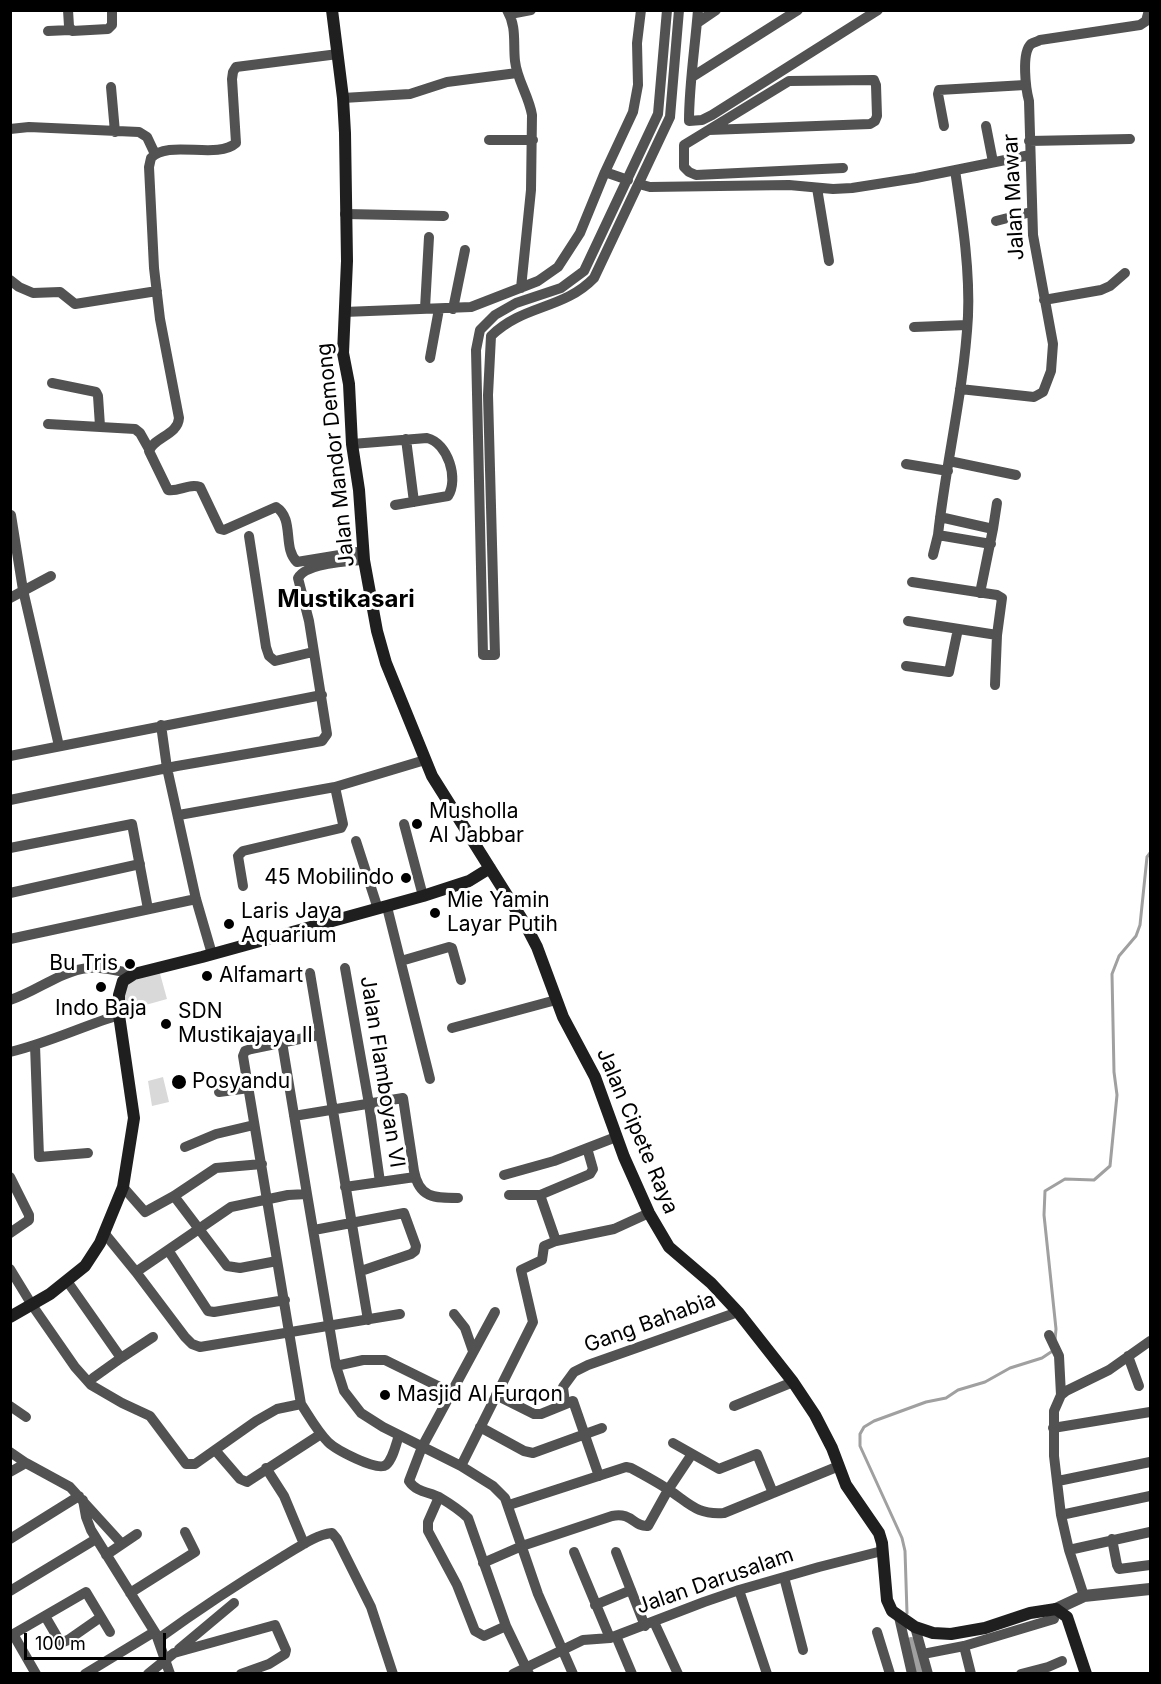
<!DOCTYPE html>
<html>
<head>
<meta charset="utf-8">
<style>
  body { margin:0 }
  #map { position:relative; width:1161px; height:1684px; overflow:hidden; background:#fff; font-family:Inter,sans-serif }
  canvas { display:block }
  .frame { position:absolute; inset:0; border:12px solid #000; pointer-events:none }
  .scale { position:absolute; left:24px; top:1633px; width:142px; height:27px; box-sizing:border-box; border:3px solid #000; border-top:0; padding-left:8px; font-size:18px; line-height:21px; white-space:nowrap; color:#000; -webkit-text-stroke:4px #fff; paint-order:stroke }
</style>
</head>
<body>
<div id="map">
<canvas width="1161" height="1684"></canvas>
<div class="frame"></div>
<div class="scale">100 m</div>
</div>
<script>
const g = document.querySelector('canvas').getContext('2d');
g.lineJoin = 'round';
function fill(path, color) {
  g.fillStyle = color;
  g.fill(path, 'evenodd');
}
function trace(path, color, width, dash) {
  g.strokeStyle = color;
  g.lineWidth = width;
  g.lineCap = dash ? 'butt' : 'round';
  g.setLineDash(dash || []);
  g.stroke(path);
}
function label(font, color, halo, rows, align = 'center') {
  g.font = font + ' Inter,sans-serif';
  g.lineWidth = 6;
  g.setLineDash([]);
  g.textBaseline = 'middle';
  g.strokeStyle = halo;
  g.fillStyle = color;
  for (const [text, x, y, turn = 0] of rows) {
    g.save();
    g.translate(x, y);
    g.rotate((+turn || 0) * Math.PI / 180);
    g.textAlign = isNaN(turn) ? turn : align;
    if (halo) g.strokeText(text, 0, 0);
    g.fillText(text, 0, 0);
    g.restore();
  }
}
fill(new Path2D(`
  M 159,970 L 167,999 L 124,1011 L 122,999 L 126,984 Z
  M 163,1077 L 169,1102 L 152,1106 L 148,1081 Z`), '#d9d9d9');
trace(new Path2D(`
  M 1055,1340 L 1056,1329 L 1044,1215 L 1045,1191 L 1065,1179 L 1094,1180 L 1110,1166 L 1117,1095 L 1114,1072 L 1112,974 L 1119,956 L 1136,936 L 1140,925 L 1147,857 L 1150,853
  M 907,1613 L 905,1551 L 902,1538 L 860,1446 L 860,1434 L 864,1427 L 874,1421 L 926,1402 L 946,1398 L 958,1390 L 985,1382 L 1010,1368 L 1042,1358 L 1054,1350`), '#a0a0a0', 3);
trace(new Path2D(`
  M 911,1642 L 919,1674`), '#a0a0a0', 10);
trace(new Path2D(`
  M 68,10 L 69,26 L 72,31 L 108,29 L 112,25 L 112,10
  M 507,10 C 517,27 513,43 515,61 C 517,80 529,96 532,115 L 531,190 L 521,288
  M 667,10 L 658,114 L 584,271 L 561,288 L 516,303 L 495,315 L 480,330 L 476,350 L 483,655 L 495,655 L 488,395 L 491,336 C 524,304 563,310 594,278 L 670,117 L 679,10
  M 698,10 C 695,48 689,85 689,121 L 702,120 L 712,115 L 878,10
  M 510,14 L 531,10
  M 697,23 L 716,10
  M 48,31 L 70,30
  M 338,54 L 236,67 L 233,72 L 232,79 L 236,143 C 217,160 168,139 151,158 L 149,167 L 154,268 L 160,319 L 179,418 C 178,435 154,437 149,451 L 168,490 C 179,492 189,483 200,487 L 220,529 L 224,530 L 276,507 C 295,519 282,548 297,562 L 364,551
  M 692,77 L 798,10
  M 111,87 L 115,132
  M 343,98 L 410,94 L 447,82 L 517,73
  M 944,126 L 938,94 L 939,90 L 1025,85
  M 986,126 L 993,162
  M 10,129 L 29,127 L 139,132 L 147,137 L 155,154
  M 709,130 L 870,124 L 875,121 L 877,116 L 876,85 L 874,80 L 789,81 L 684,145 L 684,167 L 689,172 L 696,175 L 843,168
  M 489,140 L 533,140
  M 1029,141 L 1130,139
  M 955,170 C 962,218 970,268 968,316 C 964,390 946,462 938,535 L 991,544
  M 605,172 L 628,180
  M 639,184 L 650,187 L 789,185 L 833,189 L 852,188 L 916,178 L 1030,155
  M 817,188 L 829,261
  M 345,214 L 444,216
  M 996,221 L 1031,212
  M 10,280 L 19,287 L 33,293 L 60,292 L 75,304 L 157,291
  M 1044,300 L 1101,290 L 1110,286 L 1125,273
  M 425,308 L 429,237
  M 453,309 L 465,250
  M 344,312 L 471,307 L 538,281 L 558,267 L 580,233 L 605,172 L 633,112 L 638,85 L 637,43 L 641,10
  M 914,327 L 967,325
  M 430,358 L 439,309
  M 52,383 L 96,392 L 98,396 L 100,426
  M 960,389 L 1034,397 L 1043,392 L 1051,371 L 1053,344 L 1033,235 L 1029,101 C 1026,90 1021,53 1031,44 C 1034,42 1037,42 1040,40 L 1140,25 L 1146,21 L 1149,10
  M 48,424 L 135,429 L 140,433 L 149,449
  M 406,439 L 414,502
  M 352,444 L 427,438 C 448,443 459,479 448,496 L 395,505
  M 949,461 L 1016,475
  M 906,464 L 948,471
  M 11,515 L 23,590 L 59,746
  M 940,517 L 993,529 L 980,593
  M 993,529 L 997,503
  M 249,536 L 266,647 L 269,656 L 275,661 L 313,652
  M 933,555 L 938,535
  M 912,582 L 997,595 L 1002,598 L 997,635 L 995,685
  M 10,598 L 51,576
  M 908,621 L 997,635
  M 906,666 L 949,672 L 958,629
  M 161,725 L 167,768 L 196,899 L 212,954
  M 10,756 L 322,695
  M 10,800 L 177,766 L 322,741 L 327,734 L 309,621 L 298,578 C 306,563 348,561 364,560
  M 179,815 L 335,787 L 425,760
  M 404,824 L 423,896
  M 356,841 L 378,909
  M 10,848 L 132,824 L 148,909
  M 243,886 L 238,856 L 243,851 L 341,828 L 343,824 L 335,787
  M 10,893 L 140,864
  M 387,907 L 430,1079
  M 10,939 L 196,899
  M 401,961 L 449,947 L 452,948 L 461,980
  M 345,968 L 369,1104 L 380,1182
  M 310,973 L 368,1320
  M 10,1000 C 36,992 60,971 88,968 C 102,966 119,971 134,974
  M 452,1028 L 556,1000
  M 319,1035 L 251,1049 L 245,1051 L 243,1056 L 301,1404 C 309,1416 317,1431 328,1442 C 335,1449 377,1472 386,1465 C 393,1459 396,1444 399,1435
  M 282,1042 L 307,1194
  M 35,1045 L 39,1157 L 88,1153
  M 10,1052 C 48,1043 83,1026 119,1015
  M 219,1092 L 249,1088
  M 294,1116 L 403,1098 L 414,1171 C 419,1198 434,1198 458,1198
  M 185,1147 L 216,1134 L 254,1125
  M 504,1175 L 554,1161 L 616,1137
  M 10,1177 L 29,1215 L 29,1220 L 10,1233
  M 123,1187 L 145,1212 L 174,1196 L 216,1168 L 262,1164
  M 345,1187 L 415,1177
  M 509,1195 L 540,1195 L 590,1174 L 593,1169 L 587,1148
  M 540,1195 L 556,1241
  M 174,1196 L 227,1266 L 240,1268 L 277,1261
  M 314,1230 L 404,1213 L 416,1246 L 415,1251 L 411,1254 L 361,1271
  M 105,1234 L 136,1272 L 231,1207 L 288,1195 L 307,1194 L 336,1366 L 344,1391 L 361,1413 L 383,1427 L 461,1466 L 493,1486 L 505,1498 L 538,1594 L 573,1674
  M 168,1250 L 208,1311 L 214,1312 L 285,1300
  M 10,1269 L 32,1305 L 75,1367 L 91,1385 L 122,1403 L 150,1416 L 186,1464 L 195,1464 L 256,1421 L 277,1409 L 301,1404
  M 136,1272 L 185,1337 L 192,1344 L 200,1347 L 400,1314
  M 67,1281 L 121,1358 L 153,1337
  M 495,1312 L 422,1447 L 409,1481 C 416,1492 429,1492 439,1497 C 449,1503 460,1510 468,1518 L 506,1626 L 529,1674
  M 454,1314 L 465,1328 L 473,1351
  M 1049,1335 L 1059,1356 L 1061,1395
  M 1128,1356 L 1139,1386
  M 336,1366 L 363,1360 L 385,1360 L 450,1392
  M 93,1378 L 121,1358
  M 496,1395 L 534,1414 L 541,1414 L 573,1401 L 599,1476
  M 565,1403 L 563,1387 L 574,1372 L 588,1365 L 738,1312
  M 10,1406 L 26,1417
  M 734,1406 L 793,1382
  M 480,1427 L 524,1451 L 533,1453 L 602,1428
  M 1053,1428 L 1150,1412
  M 673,1443 L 719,1469 L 757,1454 L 773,1493
  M 215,1450 L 240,1479 L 247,1482 L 321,1434
  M 10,1452 L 26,1463 L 70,1487 L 122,1544
  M 461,1466 L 533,1322 L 521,1270 L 542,1260 L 544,1246 L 556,1241 L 614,1229 L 649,1213
  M 266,1468 L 284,1496 L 304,1544
  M 10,1472 L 26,1463
  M 1058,1481 L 1150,1462
  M 439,1497 L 428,1522 L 428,1531 L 457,1585 L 475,1631 L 484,1636 L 506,1626
  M 83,1500 L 86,1517 L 91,1530 L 156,1634 L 170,1674
  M 509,1505 L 626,1467 L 631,1468 C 644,1475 657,1482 669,1490 C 690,1504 697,1515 724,1513 L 839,1466
  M 1061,1515 L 1150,1496
  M 10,1539 L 79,1496
  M 1112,1539 L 1117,1565 L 1119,1569 L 1150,1565
  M 1069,1550 L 1150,1532
  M 574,1552 L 610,1638
  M 616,1552 L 645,1626
  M 106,1555 L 137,1534
  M 483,1563 L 522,1546 L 612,1516 C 633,1512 633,1527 648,1526 L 668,1490 L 692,1454
  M 784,1577 L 803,1650
  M 739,1590 L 767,1674
  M 10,1591 L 96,1539
  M 130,1593 L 195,1552 L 185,1532
  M 1084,1596 L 1069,1550 L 1061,1515 L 1054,1456 L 1054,1411 L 1061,1395 L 1066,1391 L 1109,1370 L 1150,1341
  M 595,1605 L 631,1590
  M 45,1616 L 59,1640 L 63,1642 L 68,1640 L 101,1617
  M 899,1617 L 912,1674
  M 654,1622 L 678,1674
  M 915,1627 L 928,1674
  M 877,1632 L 890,1674
  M 13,1634 L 36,1674
  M 10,1636 L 86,1592 L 110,1632
  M 616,1636 L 632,1674
  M 158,1639 C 198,1610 239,1583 282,1557 C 298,1548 314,1535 332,1533 L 337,1539 L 371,1607 L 393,1674
  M 964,1646 L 971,1674
  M 179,1649 L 234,1603
  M 923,1654 L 964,1646 L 1054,1619
  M 85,1674 L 154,1632
  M 148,1674 L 174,1653 L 275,1625 L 286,1650 L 285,1654 L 269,1664 L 241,1674
  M 513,1674 L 583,1640 L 610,1638 L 704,1602 L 739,1590 L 819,1567 L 882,1551
  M 1021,1674 L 1048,1667 L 1062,1661`), '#525252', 10);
trace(new Path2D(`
  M 1056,1609 L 1084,1596 L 1150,1589`), '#525252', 12);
trace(new Path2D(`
  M 332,10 L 343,98 L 345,133 L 347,261 L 343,353 L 349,384 L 352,444 L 359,490 L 364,560 L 377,631 L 386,663 L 432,776 L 525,924 L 537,947 L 563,1017 L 595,1077 L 624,1157 L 649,1213 L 669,1247 L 711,1283 L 738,1312 L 793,1382 L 815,1415 L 832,1448 L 846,1485 L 879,1533 L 882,1543 L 887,1600 L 892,1611 L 915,1627 L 933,1633 L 951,1634 L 985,1628 L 1030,1613 L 1056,1609 L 1067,1617 L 1086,1674
  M 10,1317 L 50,1294 L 85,1266 L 100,1243 L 123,1187 L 134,1118 L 119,1015 L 119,995 L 123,981 L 134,974 L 202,957 L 423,896 L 469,881 L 490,868`), '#1f1f1f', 12);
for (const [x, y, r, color] of [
  [417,824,6,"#000"],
  [406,878,6,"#000"],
  [435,913,6,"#000"],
  [229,924,6,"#000"],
  [130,964,6,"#000"],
  [207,976,6,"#000"],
  [101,987,6,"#000"],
  [166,1024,6,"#000"],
  [179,1082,8,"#000"],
  [385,1395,6,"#000"]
]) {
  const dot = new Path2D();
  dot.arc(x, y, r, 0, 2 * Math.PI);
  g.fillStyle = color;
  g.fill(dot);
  trace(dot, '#fff', 2);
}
label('21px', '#000', '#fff', [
  ["Jalan Mawar",1014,197,-93],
  ["Jalan Mandor Demong",336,455,-96],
  ["Jalan Flamboyan VI",382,1072,81],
  ["Jalan Cipete Raya",637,1131,67],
  ["Gang Bahabia",650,1323,-20],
  ["Jalan Darusalam",715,1581,-19]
]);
label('21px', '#000', '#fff', [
  ["Musholla",429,812],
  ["Al Jabbar",429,836],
  ["45 Mobilindo",394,878,"right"],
  ["Mie Yamin",447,901],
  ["Layar Putih",447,925],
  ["Laris Jaya",241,912],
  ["Aquarium",241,936],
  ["Bu Tris",118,964,"right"],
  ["Alfamart",219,976],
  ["Indo Baja",101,1009,"center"],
  ["SDN",178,1012],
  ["Mustikajaya II",178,1036],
  ["Posyandu",192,1082],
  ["Masjid Al Furqon",397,1395]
], 'left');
label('bold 24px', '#000', '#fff', [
  ["Mustikasari",346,600]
]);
</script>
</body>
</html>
